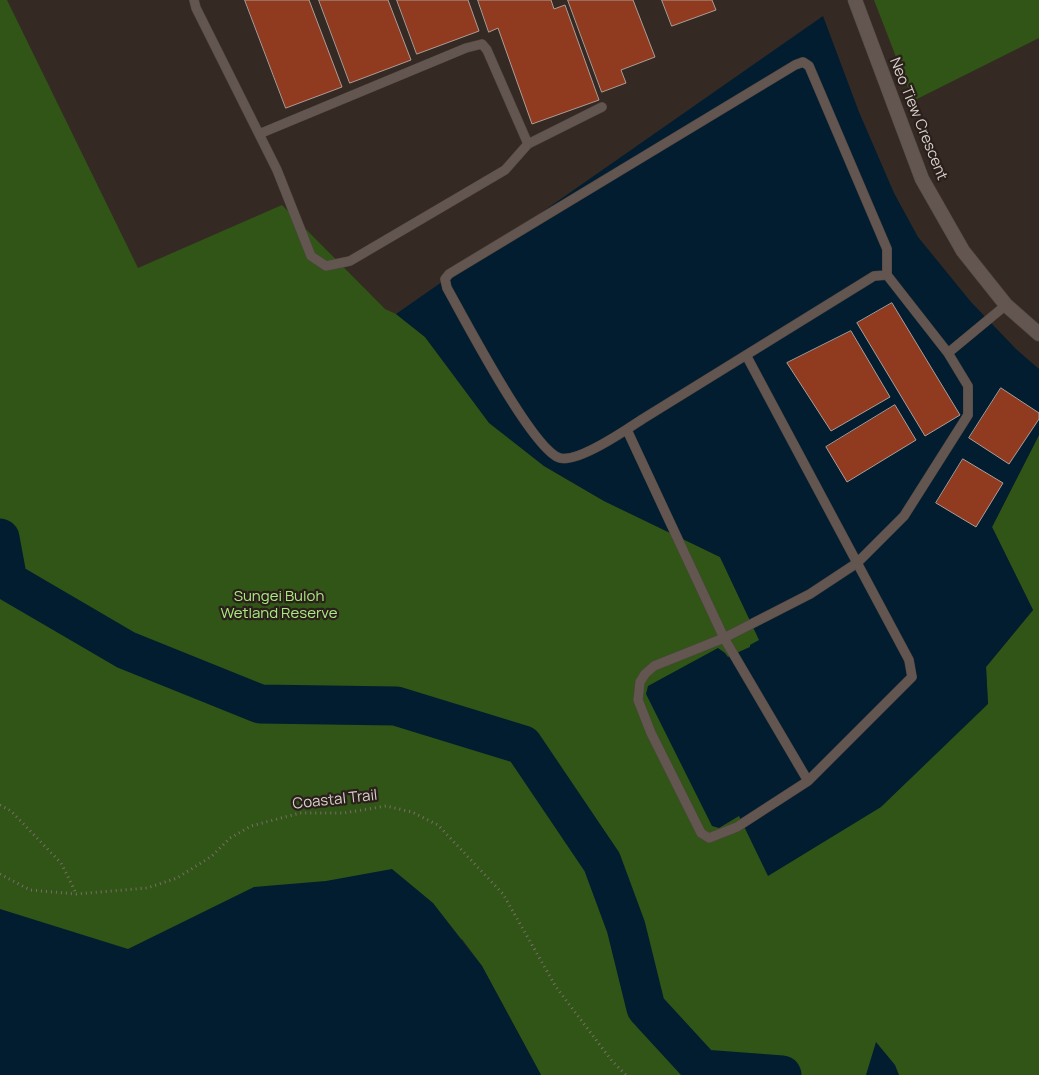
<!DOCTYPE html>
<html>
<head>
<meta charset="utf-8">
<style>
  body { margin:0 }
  canvas { display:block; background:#342923 }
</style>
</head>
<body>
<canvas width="1039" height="1075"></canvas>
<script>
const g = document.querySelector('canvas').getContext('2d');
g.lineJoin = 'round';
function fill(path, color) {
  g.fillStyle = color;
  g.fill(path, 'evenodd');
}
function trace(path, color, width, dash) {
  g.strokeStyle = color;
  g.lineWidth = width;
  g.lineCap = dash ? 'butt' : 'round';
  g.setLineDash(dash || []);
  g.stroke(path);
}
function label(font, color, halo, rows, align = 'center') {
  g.font = font + ' Manrope,sans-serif';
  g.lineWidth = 4.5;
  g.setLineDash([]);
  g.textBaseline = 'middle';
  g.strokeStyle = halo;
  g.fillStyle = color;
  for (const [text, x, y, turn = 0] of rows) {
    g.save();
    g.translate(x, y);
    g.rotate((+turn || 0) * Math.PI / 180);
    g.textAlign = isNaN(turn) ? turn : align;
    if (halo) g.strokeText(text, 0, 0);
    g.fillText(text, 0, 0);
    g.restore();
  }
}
fill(new Path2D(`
  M 0,0 L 7,0 L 138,268 L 282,205 L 385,309 L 396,314 L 425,337 L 490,423 L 544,466 L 604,501 L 720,557 L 761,642 L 673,682 L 988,704 L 986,667 L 1033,610 L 992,527 L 1039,435 L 1039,1075 L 541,1075 L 482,966 L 462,939 L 287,994 L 0,941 Z
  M 874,0 L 1039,0 L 1039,38 L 913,101 Z`), '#315417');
fill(new Path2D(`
  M 823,16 L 859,112 L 894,193 L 918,237 L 971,302 L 1016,349 L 1039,369 L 1039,435 L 992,527 L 1033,610 L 986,667 L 988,704 L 881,807 L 768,876 L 739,816 L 719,828 L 712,826 L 646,694 L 648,686 L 718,648 L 725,653 L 728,657 L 750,647 L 750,645 L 759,640 L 720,557 L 604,501 L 544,466 L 489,423 L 425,337 L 396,314 Z
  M 392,869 L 433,903 L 482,966 L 541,1075 L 0,1075 L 0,909 L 128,949 L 254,887 L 326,881 Z
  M 876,1042 L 895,1065 L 899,1075 L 866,1075 Z`), '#011d2f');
trace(new Path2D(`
  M 0,538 L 8,581 L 126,650 L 260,704 L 396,706 L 523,745 L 602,862 L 626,927 L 646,1008 L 702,1069 L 782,1075`), '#011d2f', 39);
const building = new Path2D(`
  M 245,0 L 309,0 L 342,87 L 286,108 Z
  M 319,0 L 388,0 L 411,60 L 350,83 Z
  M 397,0 L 468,0 L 479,31 L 417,54 Z
  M 478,0 L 551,0 L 554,9 L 565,5 L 599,100 L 532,124 L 498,28 L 489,32 Z
  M 568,0 L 633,0 L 655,57 L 621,70 L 626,83 L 602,92 Z
  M 662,0 L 712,0 L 716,10 L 672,26 Z
  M 892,303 L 960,415 L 925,436 L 857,323 Z
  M 851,331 L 890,397 L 831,431 L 787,363 Z
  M 1001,388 L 1039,413 L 1039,419 L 1009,464 L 969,438 Z
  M 895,405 L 916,440 L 847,482 L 826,447 Z
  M 963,459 L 1003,483 L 976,527 L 936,503 Z`);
fill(building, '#903a1f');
trace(building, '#ac9d98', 1);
const service = new Path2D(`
  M 194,0 L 196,8 L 277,170 L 311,256 L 326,266 L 350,261 L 505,170 L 528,144 L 602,107
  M 259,134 L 466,48 L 482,44 L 487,50 L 528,144
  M 948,353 L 1006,305
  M 746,355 L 909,660 L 912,677 L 808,781 L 737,827 L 709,838 L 701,833 L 651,733 L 638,700 L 640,682 L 645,674 L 654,666 L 724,638 L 810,594 L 857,563 L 904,516 L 968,415 L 968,386 L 948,353 L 887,275 L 887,249 L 809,66 L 803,62 L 795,65 L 449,274 L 445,279 L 447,288 C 464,318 533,451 560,458 C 578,463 626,430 641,420 L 874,276 L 887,275
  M 627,430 L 724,638 L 808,781`);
const minor = new Path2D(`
  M 855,0 L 922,179 L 963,251 L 1006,305 L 1039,334`);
trace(service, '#504642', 10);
trace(minor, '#504642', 15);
trace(new Path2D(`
  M 0,805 L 11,811 L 61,863 L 76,893
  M 0,874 L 30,890 L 76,894 L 147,888 L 177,878 L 212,856 L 230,838 L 251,826 L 300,813 L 344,813 L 386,806 L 412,812 L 438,825 L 503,894 L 556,987 L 612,1061 L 626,1075`), '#786f6a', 3, [1, 4]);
trace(service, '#635650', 9);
trace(minor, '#635650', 14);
label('15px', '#d7d0cc', '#2a1f1a', [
  ["Neo Tiew Crescent",918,119,68],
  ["Coastal Trail",335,800,-6]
]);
label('15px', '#a9eb80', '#2a1f1a', [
  ["Sungei Buloh",279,597],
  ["Wetland Reserve",279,614]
]);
</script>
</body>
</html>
